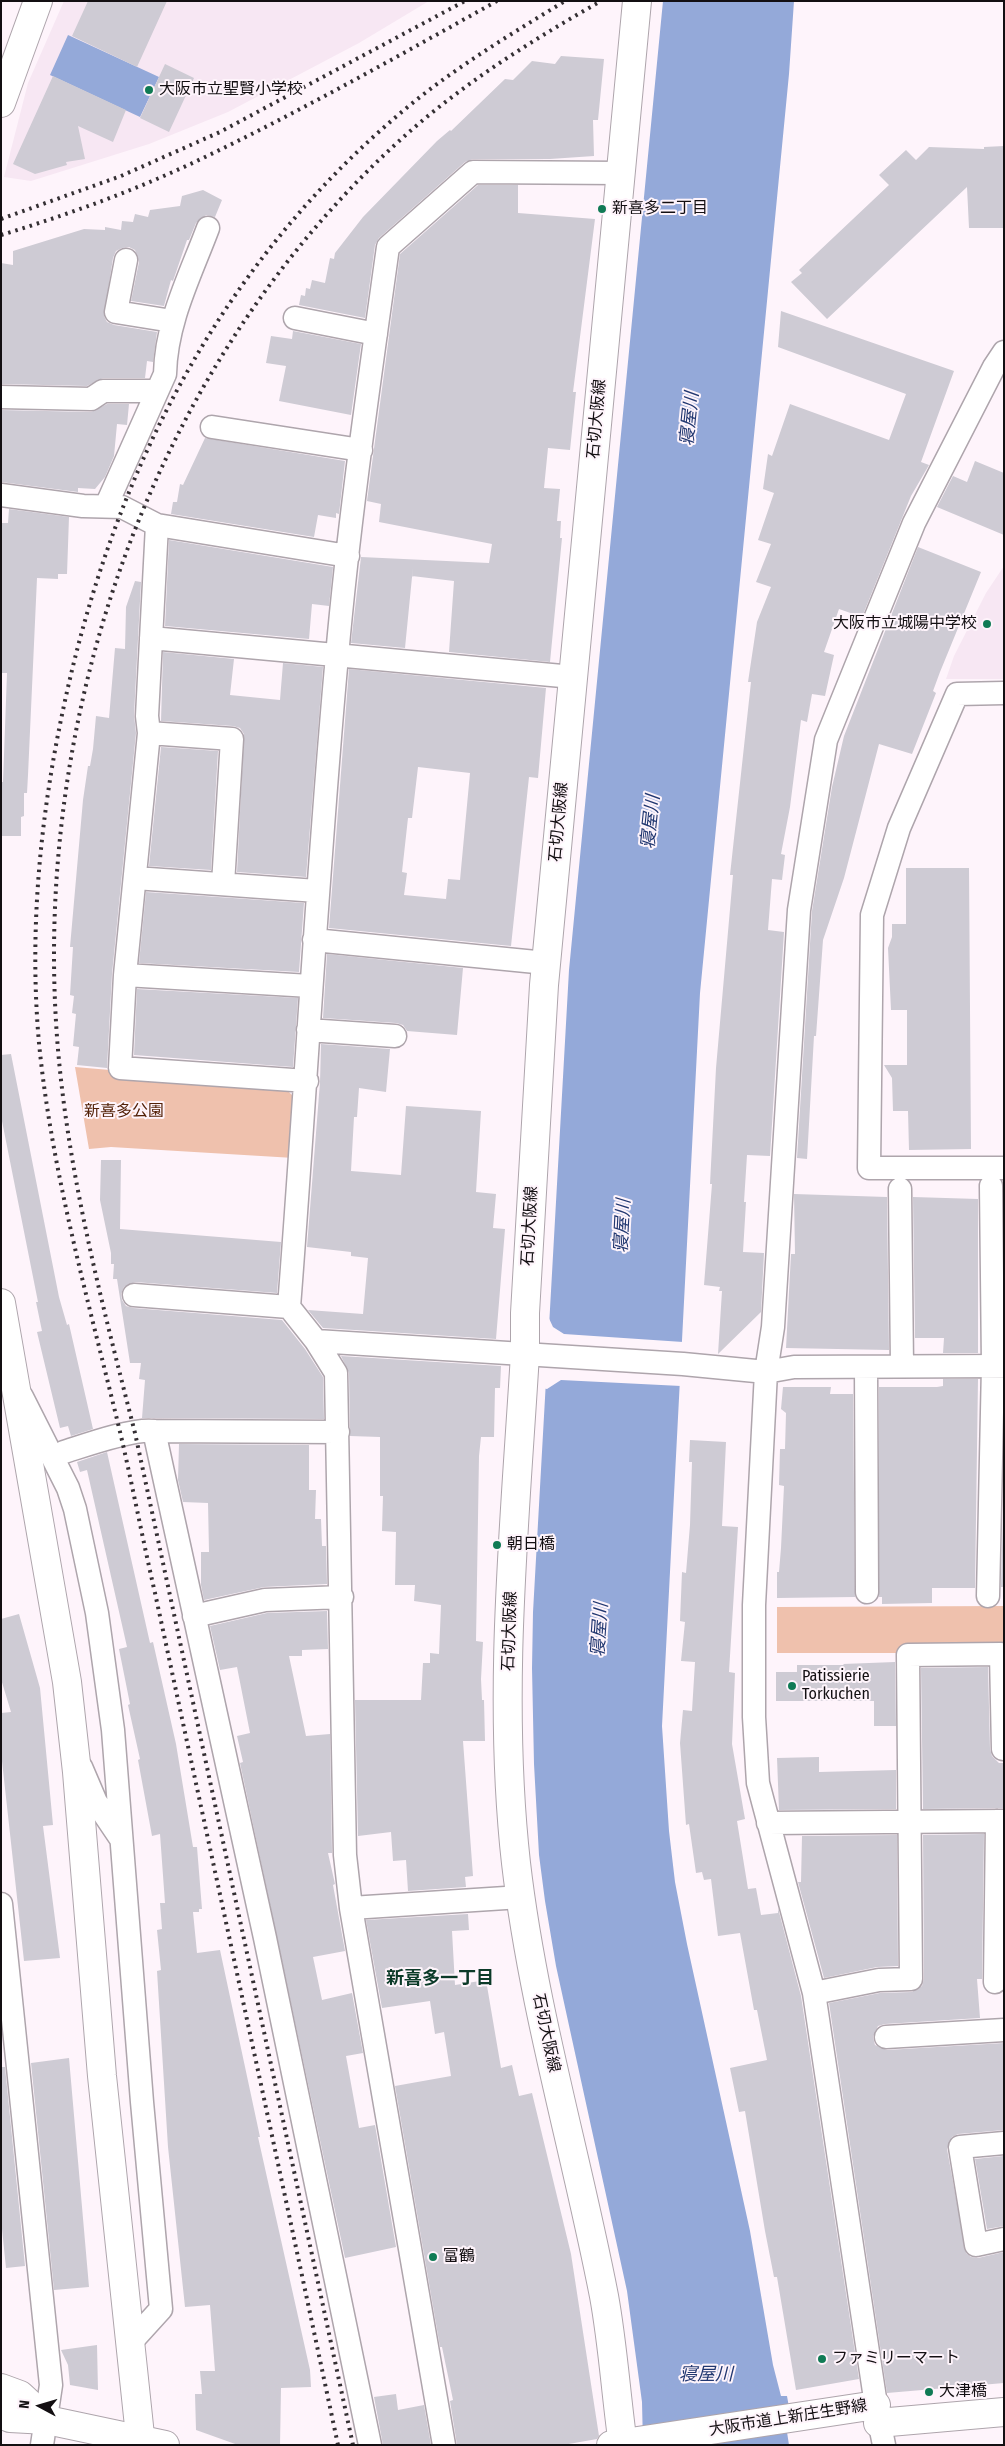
<!DOCTYPE html>
<html>
<head>
<meta charset="utf-8">
<style>
  body { margin:0 }
  #map { position:relative; width:1005px; height:2446px; overflow:hidden; background:#fef4fb; font-family:"Fira Sans Condensed",sans-serif }
  canvas { display:block }
  .frame { position:absolute; inset:0; border:2px solid #130f12; pointer-events:none }
  .north { position:absolute; left:15px; top:2381px; width:50px; height:50px; -webkit-text-stroke:4px #fef4fb; paint-order:stroke; rotate:276deg; font-size:14px; font-weight:700; line-height:20px; text-align:center; color:#130f12 }
  .north::after { content:''; display:block; margin:auto; width:18px; height:22px; background:#130f12; clip-path:polygon(50% 0,100% 100%,50% 72%,0 100%) }
</style>
</head>
<body>
<div id="map">
<canvas width="1005" height="2446"></canvas>
<div class="frame"></div>
<div class="north">N</div>
</div>
<script>
const g = document.querySelector('canvas').getContext('2d');
g.lineJoin = 'round';
function fill(path, color) {
  g.fillStyle = color;
  g.fill(path, 'evenodd');
}
function trace(path, color, width, dash) {
  g.strokeStyle = color;
  g.lineWidth = width;
  g.lineCap = dash ? 'butt' : 'round';
  g.setLineDash(dash || []);
  g.stroke(path);
}
function label(font, color, halo, rows, align = 'center') {
  g.font = font + ' "Fira Sans Condensed","Noto Sans JP",sans-serif';
  g.lineWidth = 4;
  g.setLineDash([]);
  g.textBaseline = 'middle';
  g.strokeStyle = halo;
  g.fillStyle = color;
  for (const [text, x, y, turn = 0] of rows) {
    g.save();
    g.translate(x, y);
    g.rotate((+turn || 0) * Math.PI / 180);
    g.textAlign = isNaN(turn) ? turn : align;
    if (halo) g.strokeText(text, 0, 0);
    g.fillText(text, 0, 0);
    g.restore();
  }
}
fill(new Path2D(`
  M 64,1 L 429,1 L 359,43 L 228,112 L 149,144 L 31,181 L 4,177 L 28,83 Z
  M 1004,566 L 1004,679 L 946,679 L 954,656 L 986,593 Z`), '#f7e7f3');
fill(new Path2D(`
  M 75,1067 L 110,1070 L 110,1075 L 286,1089 L 296,1099 L 294,1158 L 111,1147 L 89,1149 Z
  M 1004,1606 L 1004,1653 L 777,1653 L 777,1607 Z`), '#efc1ad');
fill(new Path2D(`
  M 663,1 L 794,1 L 789,74 L 700,993 L 662,1726 L 669,1831 L 675,1882 L 687,1944 L 750,2231 L 773,2365 L 781,2396 L 787,2396 L 793,2430 L 787,2432 L 789,2445 L 643,2445 L 642,2402 L 627,2291 L 556,1966 L 545,1901 L 539,1855 L 534,1764 L 532,1668 L 533,1612 L 569,970 Z
  M 68,35 L 159,77 L 140,117 L 50,75 Z`), '#94a9d9');
fill(new Path2D(`
  M 546,1312 L 553,1327 L 564,1334 L 683,1342 L 681,1386 L 561,1380 L 547,1389 L 542,1388 Z`), '#fef4fb');
fill(new Path2D(`
  M 88,1 L 167,1 L 137,67 L 72,36 Z
  M 561,56 L 604,59 L 598,120 L 593,120 L 594,156 L 550,159 L 473,159 L 465,162 L 379,238 L 375,245 L 365,318 L 299,305 L 301,295 L 305,296 L 306,288 L 310,289 L 312,280 L 325,283 L 330,258 L 334,259 L 335,253 L 363,217 L 437,141 L 450,130 L 451,131 L 505,79 L 513,80 L 532,61 L 555,64 Z
  M 165,64 L 194,78 L 169,132 L 140,118 Z
  M 53,76 L 126,110 L 113,142 L 78,126 L 85,159 L 66,162 L 67,165 L 35,174 L 13,164 Z
  M 1004,146 L 1004,228 L 969,228 L 967,187 L 827,319 L 791,282 L 802,273 L 799,270 L 889,185 L 879,175 L 906,150 L 916,160 L 929,147 L 984,149 L 984,147 Z
  M 478,185 L 518,185 L 518,213 L 595,219 L 573,392 L 576,392 L 570,450 L 548,448 L 544,488 L 560,489 L 557,521 L 561,521 L 560,538 L 562,538 L 550,662 L 449,652 L 454,581 L 412,576 L 413,567 L 405,648 L 351,643 L 361,557 L 489,563 L 492,544 L 379,522 L 381,504 L 367,501 L 400,254 Z
  M 203,190 L 222,200 L 215,217 L 206,215 L 196,223 L 189,240 L 187,240 L 173,281 L 171,280 L 164,306 L 131,301 L 139,262 L 135,250 L 129,247 L 122,248 L 116,251 L 113,258 L 104,316 L 107,322 L 114,325 L 157,332 L 153,362 L 147,361 L 145,378 L 103,378 L 87,386 L 1,384 L 1,263 L 13,265 L 13,251 L 84,229 L 105,230 L 105,227 L 121,230 L 122,221 L 133,222 L 135,214 L 148,217 L 150,210 L 180,206 L 182,196 Z
  M 781,311 L 954,371 L 921,462 L 929,465 L 911,496 L 862,617 L 839,609 L 824,652 L 834,655 L 825,696 L 812,694 L 807,722 L 801,720 L 790,807 L 781,854 L 785,855 L 782,880 L 772,879 L 768,930 L 784,932 L 770,1156 L 747,1155 L 744,1202 L 746,1202 L 743,1252 L 764,1253 L 761,1312 L 718,1354 L 722,1291 L 719,1291 L 720,1287 L 704,1285 L 712,1184 L 710,1184 L 716,1068 L 733,875 L 730,875 L 751,682 L 748,682 L 757,622 L 771,587 L 756,582 L 771,544 L 758,540 L 774,493 L 763,489 L 768,454 L 772,456 L 790,404 L 889,440 L 906,394 L 778,347 Z
  M 293,331 L 361,344 L 351,415 L 279,401 L 286,366 L 266,363 L 271,336 L 292,339 Z
  M 107,404 L 129,404 L 127,425 L 117,424 L 114,456 L 105,477 L 95,489 L 78,488 L 78,492 L 1,482 L 1,410 L 91,412 Z
  M 205,438 L 345,461 L 339,514 L 336,513 L 336,518 L 318,515 L 314,537 L 171,514 L 173,502 L 177,502 L 180,484 L 183,485 Z
  M 975,461 L 1004,473 L 1004,535 L 937,507 L 953,476 L 967,482 Z
  M 9,509 L 69,517 L 67,574 L 58,574 L 58,579 L 37,578 L 28,775 L 27,793 L 24,793 L 24,816 L 21,817 L 21,836 L 1,836 L 1,782 L 3,782 L 7,673 L 1,673 L 1,523 L 8,523 Z
  M 169,540 L 333,567 L 329,606 L 312,604 L 309,639 L 165,626 Z
  M 918,547 L 981,572 L 940,672 L 933,691 L 936,693 L 912,754 L 879,744 L 844,878 L 823,940 L 816,1036 L 814,1036 L 807,1159 L 797,1158 L 812,911 L 832,787 L 844,736 Z
  M 135,581 L 141,582 L 134,715 L 136,733 L 112,974 L 107,1068 L 77,1065 L 79,1047 L 73,1046 L 76,1014 L 72,1013 L 74,996 L 70,995 L 73,947 L 70,947 L 83,800 L 88,766 L 90,766 L 93,749 L 96,716 L 109,718 L 115,648 L 125,649 L 126,607 Z
  M 163,652 L 234,659 L 230,695 L 280,700 L 283,663 L 323,667 L 306,877 L 237,872 L 244,734 L 240,728 L 233,726 L 161,721 Z
  M 349,669 L 546,688 L 538,778 L 529,777 L 511,946 L 329,928 ZM 418,767 L 470,773 L 460,880 L 448,879 L 446,899 L 404,895 L 407,873 L 402,872 L 408,818 L 412,818 Z
  M 161,747 L 218,751 L 211,870 L 149,866 Z
  M 906,868 L 969,868 L 971,1149 L 909,1150 L 908,1111 L 893,1111 L 892,1078 L 884,1065 L 907,1065 L 907,1010 L 891,1010 L 888,948 L 892,937 L 892,924 L 906,924 Z
  M 146,892 L 304,903 L 299,972 L 139,963 Z
  M 327,954 L 463,968 L 457,1035 L 407,1031 L 403,1025 L 396,1023 L 323,1018 Z
  M 137,989 L 298,998 L 293,1067 L 134,1055 Z
  M 321,1044 L 390,1049 L 386,1092 L 359,1088 L 357,1117 L 354,1117 L 351,1171 L 401,1175 L 406,1106 L 481,1111 L 476,1192 L 496,1194 L 493,1228 L 505,1229 L 496,1339 L 323,1328 L 308,1310 L 363,1314 L 368,1258 L 351,1256 L 351,1252 L 307,1247 L 320,1082 Z
  M 11,1054 L 59,1297 L 67,1325 L 69,1324 L 93,1429 L 71,1436 L 68,1426 L 60,1428 L 37,1332 L 42,1331 L 36,1302 L 38,1302 L 1,1116 L 1,1055 Z
  M 101,1160 L 121,1160 L 120,1229 L 281,1242 L 277,1293 L 135,1282 L 124,1287 L 121,1294 L 122,1300 L 126,1306 L 133,1308 L 282,1320 L 305,1349 L 323,1377 L 324,1419 L 142,1418 L 145,1380 L 139,1379 L 141,1363 L 130,1363 L 117,1279 L 113,1279 L 114,1264 L 111,1264 L 111,1253 L 100,1200 Z
  M 794,1194 L 887,1197 L 889,1350 L 786,1348 L 791,1254 L 795,1254 Z
  M 913,1197 L 978,1199 L 978,1353 L 943,1353 L 944,1338 L 915,1338 Z
  M 341,1356 L 501,1366 L 500,1388 L 495,1388 L 494,1437 L 481,1437 L 479,1456 L 476,1641 L 483,1642 L 481,1679 L 482,1700 L 484,1700 L 485,1741 L 463,1741 L 473,1876 L 465,1877 L 466,1887 L 408,1891 L 406,1860 L 393,1861 L 391,1832 L 358,1836 L 355,1700 L 421,1700 L 423,1663 L 430,1663 L 430,1653 L 439,1654 L 441,1605 L 414,1601 L 415,1585 L 395,1585 L 396,1532 L 382,1531 L 383,1496 L 380,1496 L 380,1437 L 350,1436 L 349,1373 Z
  M 943,1379 L 978,1379 L 975,1588 L 932,1588 L 932,1603 L 882,1604 L 882,1597 L 879,1597 L 879,1387 L 937,1387 L 943,1386 Z
  M 783,1387 L 831,1387 L 830,1394 L 853,1394 L 855,1597 L 777,1598 L 777,1572 L 779,1572 L 781,1548 L 784,1486 L 779,1485 L 780,1449 L 785,1449 L 786,1413 L 781,1409 Z
  M 690,1440 L 726,1442 L 722,1526 L 738,1527 L 729,1672 L 735,1673 L 732,1744 L 745,1819 L 737,1821 L 748,1889 L 756,1888 L 761,1915 L 778,1913 L 778,1908 L 801,1996 L 859,2379 L 796,2390 L 777,2277 L 774,2277 L 765,2231 L 745,2111 L 739,2112 L 730,2068 L 767,2060 L 757,2010 L 754,2010 L 740,1933 L 718,1936 L 711,1879 L 704,1880 L 702,1872 L 696,1873 L 689,1824 L 686,1825 L 680,1743 L 683,1710 L 692,1711 L 695,1662 L 681,1661 L 685,1622 L 680,1621 L 682,1572 L 686,1573 L 690,1525 L 692,1462 L 689,1462 Z
  M 179,1444 L 309,1445 L 309,1490 L 316,1490 L 315,1519 L 321,1519 L 322,1546 L 326,1546 L 327,1584 L 264,1587 L 204,1600 L 201,1585 L 201,1552 L 209,1552 L 208,1503 L 183,1502 L 178,1480 Z
  M 107,1452 L 150,1643 L 153,1642 L 176,1744 L 193,1847 L 197,1847 L 202,1909 L 199,1909 L 199,1912 L 193,1912 L 197,1953 L 220,1950 L 260,2137 L 258,2137 L 310,2370 L 311,2387 L 281,2388 L 280,2445 L 238,2445 L 196,2430 L 195,2394 L 202,2394 L 200,2371 L 215,2371 L 210,2305 L 185,2307 L 168,2147 L 157,1971 L 161,1970 L 157,1930 L 162,1929 L 160,1903 L 165,1903 L 160,1834 L 152,1836 L 138,1760 L 140,1759 L 128,1705 L 130,1704 L 119,1649 L 127,1647 L 87,1470 L 80,1472 L 77,1462 Z
  M 1004,1475 L 1004,1587 L 1001,1587 Z
  M 327,1611 L 328,1649 L 302,1650 L 302,1656 L 289,1656 L 306,1736 L 330,1734 L 332,1853 L 328,1853 L 335,1884 L 333,1885 L 345,1951 L 313,1957 L 322,2000 L 352,1993 L 363,2053 L 346,2056 L 359,2128 L 375,2125 L 396,2247 L 345,2258 L 240,1763 L 243,1762 L 237,1736 L 250,1733 L 237,1667 L 220,1670 L 210,1626 L 267,1613 Z
  M 19,1614 L 40,1688 L 53,1825 L 43,1826 L 60,1958 L 24,1961 L 1,1752 L 1,1713 L 11,1712 L 1,1679 L 1,1619 Z
  M 895,1662 L 896,1726 L 874,1726 L 874,1701 L 776,1701 L 776,1672 L 797,1672 L 797,1665 L 844,1665 L 843,1664 Z
  M 988,1667 L 990,1749 L 992,1756 L 999,1763 L 1004,1763 L 1003,1808 L 923,1809 L 921,1668 Z
  M 819,1757 L 819,1772 L 896,1770 L 896,1809 L 779,1810 L 777,1758 Z
  M 984,1834 L 982,1979 L 977,1979 L 980,2018 L 885,2024 L 878,2026 L 873,2037 L 875,2045 L 887,2050 L 1004,2043 L 1004,2130 L 958,2134 L 952,2137 L 947,2149 L 966,2253 L 971,2257 L 978,2258 L 1004,2252 L 1004,2383 L 887,2393 L 829,2003 L 880,1993 L 912,1992 L 922,1986 L 924,1979 L 923,1835 Z
  M 897,1835 L 898,1966 L 877,1967 L 824,1978 L 798,1882 L 801,1882 L 802,1836 Z
  M 468,1914 L 469,1930 L 452,1931 L 455,1985 L 486,1980 L 501,2068 L 512,2065 L 519,2096 L 532,2093 L 571,2254 L 599,2436 L 597,2439 L 563,2445 L 457,2445 L 450,2401 L 453,2400 L 442,2347 L 440,2347 L 395,2086 L 451,2076 L 444,2032 L 435,2034 L 430,2001 L 382,2008 L 366,1920 Z
  M 69,2058 L 89,2287 L 54,2290 L 31,2063 Z
  M 1,2067 L 5,2067 L 25,2266 L 6,2268 L 1,2219 Z
  M 1003,2156 L 1004,2226 L 987,2229 L 975,2159 Z
  M 97,2345 L 98,2390 L 70,2385 L 68,2365 L 61,2350 Z
  M 396,2394 L 398,2410 L 424,2405 L 431,2445 L 383,2445 L 374,2397 Z`), '#cecbd4');
const minor = new Path2D(`
  M 126,260 L 116,312 L 172,321
  M 295,318 L 376,334
  M 1,397 L 91,399 L 103,391 L 156,391
  M 212,427 L 361,450
  M 1,495 L 83,506 L 122,507 L 157,525 L 348,556
  M 106,506 L 165,374 C 166,322 190,276 208,228
  M 157,525 L 147,716 L 149,733 L 125,975 L 120,1068 L 307,1081
  M 151,638 L 573,677
  M 1004,693 L 957,694 L 899,828 L 872,915 L 869,1168 L 1004,1168
  M 149,733 L 232,739 L 223,884
  M 135,878 L 317,891
  M 314,940 L 546,963
  M 125,975 L 310,986
  M 308,1030 L 395,1036
  M 900,1189 L 902,1366
  M 134,1295 L 289,1307
  M 316,1341 L 683,1364 L 766,1372 L 794,1367 L 1004,1366
  M 866,1367 L 867,1592
  M 22,1397 L 68,1488 L 75,1509 L 97,1613 L 113,1730 L 142,2102 L 161,2309 L 131,2342
  M 338,1432 L 154,1431 L 265,1938 L 370,2445
  M 64,1452 C 86,1445 133,1428 154,1431
  M 988,1596 L 993,1366 L 991,1186
  M 194,1616 L 265,1600 L 342,1597
  M 81,1767 L 96,1802 L 121,1839
  M 768,1823 L 1004,1821
  M 1,1904 L 51,2385 L 42,2445
  M 351,1908 L 521,1897
  M 995,1982 L 997,1821
  M 814,1993 L 879,1980 L 911,1979 L 908,1655 L 1001,1654 L 1003,1749
  M 886,2037 L 1004,2030
  M 1004,2143 L 960,2147 L 976,2245 L 1004,2239
  M 444,2445 L 351,1908 L 345,1855 L 336,1373 L 316,1341 L 289,1307 C 306,1090 317,873 337,656 C 349,520 369,383 388,247 L 473,172 L 621,173
  M 884,2445 L 876,2405 L 814,1993 L 758,1783 L 754,1717 L 754,1605 L 766,1372 L 773,1327 L 799,910 L 826,740 L 914,523 L 994,367 L 1004,352`);
const tertiary = new Path2D(`
  M 1,103 L 38,1
  M 1,1303 L 67,1682 L 77,1772 L 102,2076 L 141,2445`);
const secondary = new Path2D(`
  M 623,2445 C 616,2396 613,2345 604,2296 C 576,2152 533,2009 516,1863 C 497,1694 515,1522 525,1354 L 525,1313 L 544,985 L 637,1`);
const primary = new Path2D(`
  M 1,2388 L 20,2395 L 47,2420
  M 1,2414 L 10,2418 L 47,2420 L 165,2445
  M 878,2423 L 1004,2412
  M 611,2445 L 876,2405`);
trace(minor, '#aea5ac', 25);
trace(tertiary, '#aea5ac', 30);
trace(secondary, '#aea5ac', 30);
trace(primary, '#aea5ac', 30);
trace(minor, '#fff', 22);
trace(tertiary, '#fff', 28);
trace(secondary, '#fff', 28);
trace(primary, '#fff', 28);
trace(new Path2D(`
  M 1,219 L 121,176 L 220,132 L 465,1
  M 1,235 C 70,214 139,189 203,158 C 303,110 400,55 497,1
  M 338,2445 C 278,2161 216,1877 155,1593 C 143,1541 133,1488 121,1436 C 90,1306 52,1176 39,1043 C 29,932 40,818 63,710 C 114,468 225,253 420,97 C 466,61 516,31 565,1
  M 353,2445 L 135,1433 C 102,1303 67,1172 57,1037 C 33,710 154,365 398,142 C 459,86 529,42 601,1`), '#342f33', 4, [2.5, 5]);
for (const [x, y, r, color] of [
  [149,90,5,"#107b55"],
  [602,209,5,"#107b55"],
  [987,624,5,"#107b55"],
  [497,1545,5,"#107b55"],
  [792,1686,5,"#107b55"],
  [433,2257,5,"#107b55"],
  [822,2359,5,"#107b55"],
  [929,2392,5,"#107b55"]
]) {
  const dot = new Path2D();
  dot.arc(x, y, r, 0, 2 * Math.PI);
  g.fillStyle = color;
  g.fill(dot);
  trace(dot, '#fef4fb', 2);
}
label('16px', '#130f12', '#fef4fb', [
  ["大阪市立聖賢小学校",159,90],
  ["新喜多二丁目",612,209],
  ["大阪市立城陽中学校",977,624,"right"],
  ["朝日橋",507,1545],
  ["Patissierie",802,1677],
  ["Torkuchen",802,1695],
  ["富鶴",443,2257],
  ["ファミリーマート",832,2359],
  ["大津橋",939,2392]
], 'left');
label('16px', '#130f12', '#fef4fb', [
  ["石切大阪線",597,419,-85],
  ["石切大阪線",559,822,-85],
  ["石切大阪線",530,1226,-87],
  ["石切大阪線",510,1631,-88],
  ["石切大阪線",546,2033,78],
  ["大阪市道上新庄生野線",788,2418,-9]
]);
label('16px', '#522006', '#fef4fb', [
  ["新喜多公園",124,1112]
]);
label('italic 18px', '#213770', '#fef4fb', [
  ["寝屋川",690,419,-84],
  ["寝屋川",651,822,-84],
  ["寝屋川",623,1226,-87],
  ["寝屋川",600,1630,-86],
  ["寝屋川",706,2375]
]);
label('bold 18px', '#0b3a28', '#fef4fb', [
  ["新喜多一丁目",440,1979]
]);
</script>
</body>
</html>
